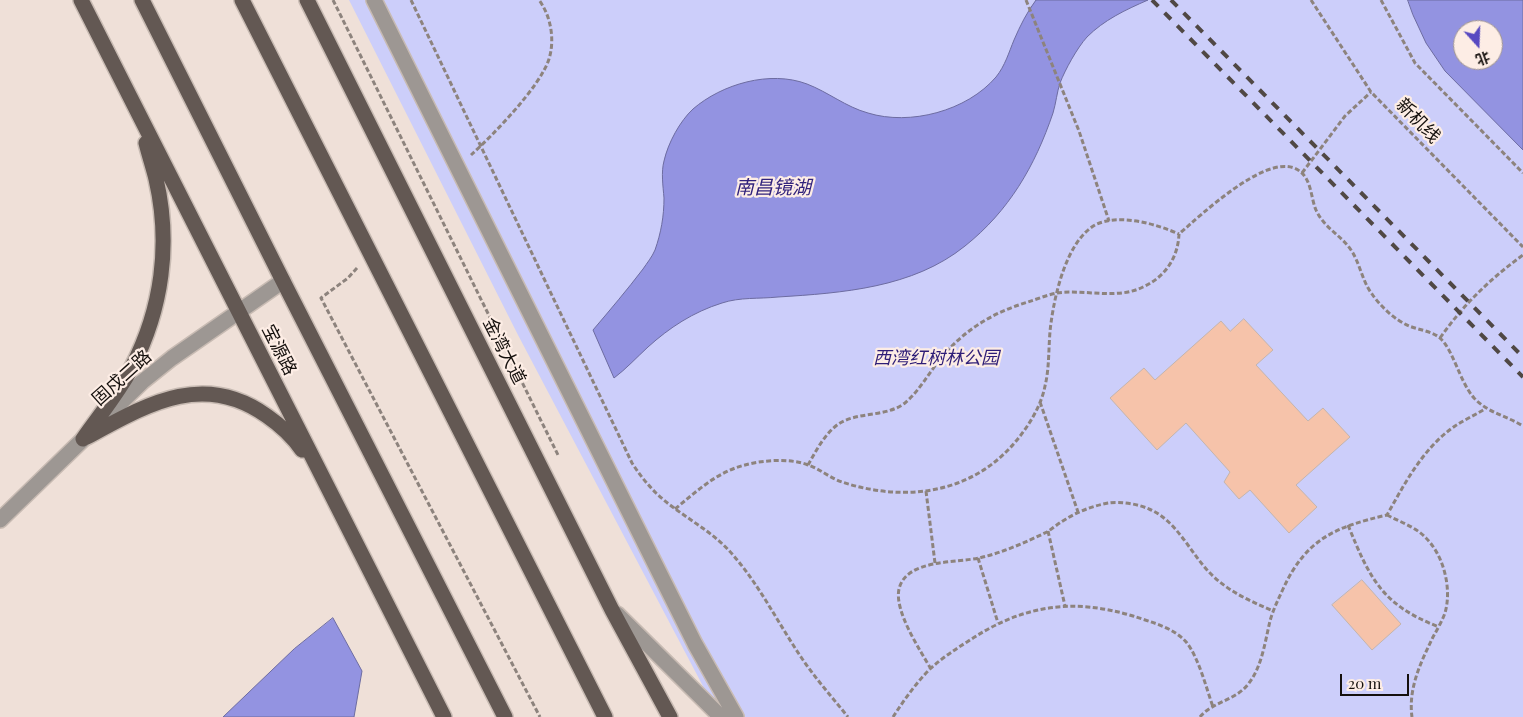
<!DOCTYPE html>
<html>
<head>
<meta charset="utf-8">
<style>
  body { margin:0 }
  #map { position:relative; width:1523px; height:717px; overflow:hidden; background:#efe0d8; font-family:"Playfair Display","Noto Sans SC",serif }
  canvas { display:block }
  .north { position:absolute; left:1453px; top:20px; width:50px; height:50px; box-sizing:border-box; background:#fdede5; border:1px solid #a0958f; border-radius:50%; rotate:160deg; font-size:14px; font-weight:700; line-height:20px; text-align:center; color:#15100d }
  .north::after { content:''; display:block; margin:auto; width:18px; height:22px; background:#5849c1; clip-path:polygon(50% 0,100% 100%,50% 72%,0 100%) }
  .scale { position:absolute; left:1340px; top:674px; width:69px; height:22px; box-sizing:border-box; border:2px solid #15100d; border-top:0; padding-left:6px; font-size:15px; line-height:18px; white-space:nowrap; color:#15100d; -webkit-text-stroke:4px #fdede5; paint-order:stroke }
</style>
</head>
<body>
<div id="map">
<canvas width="1523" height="717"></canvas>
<div class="north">北</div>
<div class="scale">20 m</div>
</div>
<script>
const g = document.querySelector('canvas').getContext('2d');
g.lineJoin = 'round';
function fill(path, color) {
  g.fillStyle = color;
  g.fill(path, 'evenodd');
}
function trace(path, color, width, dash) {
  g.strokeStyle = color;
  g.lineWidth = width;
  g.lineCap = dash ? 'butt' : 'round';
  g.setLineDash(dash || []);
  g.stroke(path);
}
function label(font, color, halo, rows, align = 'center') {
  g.font = font + ' "Playfair Display","Noto Sans SC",serif';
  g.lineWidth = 4.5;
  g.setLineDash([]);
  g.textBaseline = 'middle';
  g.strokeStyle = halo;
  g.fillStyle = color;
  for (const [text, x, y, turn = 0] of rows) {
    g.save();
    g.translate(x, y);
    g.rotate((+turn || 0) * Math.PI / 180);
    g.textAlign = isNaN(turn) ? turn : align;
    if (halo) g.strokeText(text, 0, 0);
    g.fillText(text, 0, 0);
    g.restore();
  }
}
fill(new Path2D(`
  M 349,0 L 1523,0 L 1523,717 L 721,717 L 705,690 L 518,335 ZM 1463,30 L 1493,30 L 1493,60 L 1463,60 Z`), '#cccefa');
const water = new Path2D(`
  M 1036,0 L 1148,0 C 1125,10 1104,20 1087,37 C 1077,48 1065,70 1060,83 C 1057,92 1056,103 1053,113 C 1035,166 1009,211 965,246 C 913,288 842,293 778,297 C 759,299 740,297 722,303 C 693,312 669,328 648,347 C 636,358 626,369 614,378 L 593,330 C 610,310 627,290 643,269 C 647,263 652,257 655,250 C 661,233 664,216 664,198 C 663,186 661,172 664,161 C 668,143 680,121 693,109 C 722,84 770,70 807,84 C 828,92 846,107 868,113 C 910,126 967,111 996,77 C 1005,66 1009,52 1014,40 C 1020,26 1027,12 1036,0 Z
  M 1408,0 L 1523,0 L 1523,150 L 1445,71 L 1426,43 L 1413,15 ZM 1463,30 L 1493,30 L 1493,60 L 1463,60 Z
  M 333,618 L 362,671 L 354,717 L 223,717 L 294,649 Z`);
fill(water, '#9393e1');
trace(water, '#6d6ca1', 1);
const building = new Path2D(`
  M 1244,319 L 1273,350 L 1256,365 L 1308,421 L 1323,408 L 1350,437 L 1296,485 L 1317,507 L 1289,533 L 1250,490 L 1239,499 L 1224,482 L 1230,472 L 1186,423 L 1157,450 L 1110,398 L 1144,368 L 1155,380 L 1221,321 L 1230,331 Z
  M 1362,580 L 1401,624 L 1372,650 L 1332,605 Z`);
fill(building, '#f6c3aa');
trace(building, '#c4b5ae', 1);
const minor = new Path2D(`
  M 374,0 L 662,578 L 695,644 L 736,717
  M 0,520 L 142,382 L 172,358 L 283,281
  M 617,614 L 721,717`);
const major = new Path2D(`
  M 81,0 L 444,717
  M 142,0 L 283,281 L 505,717
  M 242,0 L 605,717
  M 307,0 L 612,610 L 670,717
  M 87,437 C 146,405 203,370 267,416 C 280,425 293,437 302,450
  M 83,439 C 99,416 119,392 132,367 C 162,309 171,244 156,179 C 153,167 149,155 146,143`);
trace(minor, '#c8bbb3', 18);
trace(major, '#c8bbb3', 18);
trace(new Path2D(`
  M 333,0 L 558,455
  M 411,0 L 632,463 C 639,474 647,484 656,493 C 680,516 711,529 733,555 C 760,586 778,623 801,657 C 815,678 832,697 848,717
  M 1026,0 L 1079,131 L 1109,221
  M 1311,0 L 1371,92 L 1523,247
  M 1381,0 L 1415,63 L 1523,173
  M 471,155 C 493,135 540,87 549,59 C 555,40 551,16 539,0
  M 1302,173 L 1345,116 L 1371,92
  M 357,268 L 348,278 L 321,298 L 540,717
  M 1440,338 C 1463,305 1490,279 1523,255
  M 1040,402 L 1078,512
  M 808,465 C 816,451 824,435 837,425 C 856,411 885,418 905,403 C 919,391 927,376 938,362 C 961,332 991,313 1028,302 C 1037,299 1047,295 1057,293 C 1085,289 1117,300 1143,287 C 1165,277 1178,258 1179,234 C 1201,215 1263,156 1294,168 C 1312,175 1310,196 1316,210 C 1324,228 1341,235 1351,250 C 1360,263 1362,281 1372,294 C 1381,307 1395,320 1409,326 C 1419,330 1433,331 1441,339 C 1454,352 1460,382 1474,398 C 1488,413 1507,416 1523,426
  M 926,491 L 935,563
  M 675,509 C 697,491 717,472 745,465 C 763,460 791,458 808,465 C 820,469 830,478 842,482 C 893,499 952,497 996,461 C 1017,444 1040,413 1045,386 C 1050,366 1048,344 1051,323 C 1055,293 1067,241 1095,225 C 1119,213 1156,224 1179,234
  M 1387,515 C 1400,522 1416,527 1426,538 C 1444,556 1452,589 1445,613 C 1442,621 1437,630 1433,637 C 1421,662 1408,688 1412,717
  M 1348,525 C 1370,579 1382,605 1439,627
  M 1048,531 L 1065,606
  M 978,558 L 998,623
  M 931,669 C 920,650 894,611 899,589 C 906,559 956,563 979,558 C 1002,553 1026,542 1047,532 C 1053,528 1059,523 1066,519 C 1079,511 1093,506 1108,503 C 1120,501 1138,504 1149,509 C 1176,520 1190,552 1209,572 C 1227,591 1250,601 1273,611
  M 893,717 C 904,700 916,683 930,669 C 941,659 954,650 967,642 C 1020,606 1071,597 1133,616 C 1151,622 1175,628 1187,643 C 1199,659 1206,687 1213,707
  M 1200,717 C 1213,701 1236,701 1249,683 C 1262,666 1265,642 1270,621 C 1273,610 1278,600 1283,589 C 1306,539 1335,527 1387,515 C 1405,483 1423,448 1455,426 C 1464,420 1475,415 1485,409`), '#8d837d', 3, [5, 2.5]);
trace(minor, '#9d9793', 15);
trace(major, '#635853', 15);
trace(new Path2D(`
  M 1152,0 L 1523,377
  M 1171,0 L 1523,357`), '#504844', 4, [9, 9]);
label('18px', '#15100d', '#fdede5', [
  ["新机线",1418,121,46],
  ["宝源路",279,350,63],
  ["金湾大道",504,351,63],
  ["固戍二路",122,378,-42]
]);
label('italic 18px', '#2e1d77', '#fdede5', [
  ["西湾红树林公园",936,358]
]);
label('italic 19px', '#31227c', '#fdede5', [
  ["南昌镜湖",773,188]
]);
</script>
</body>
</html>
